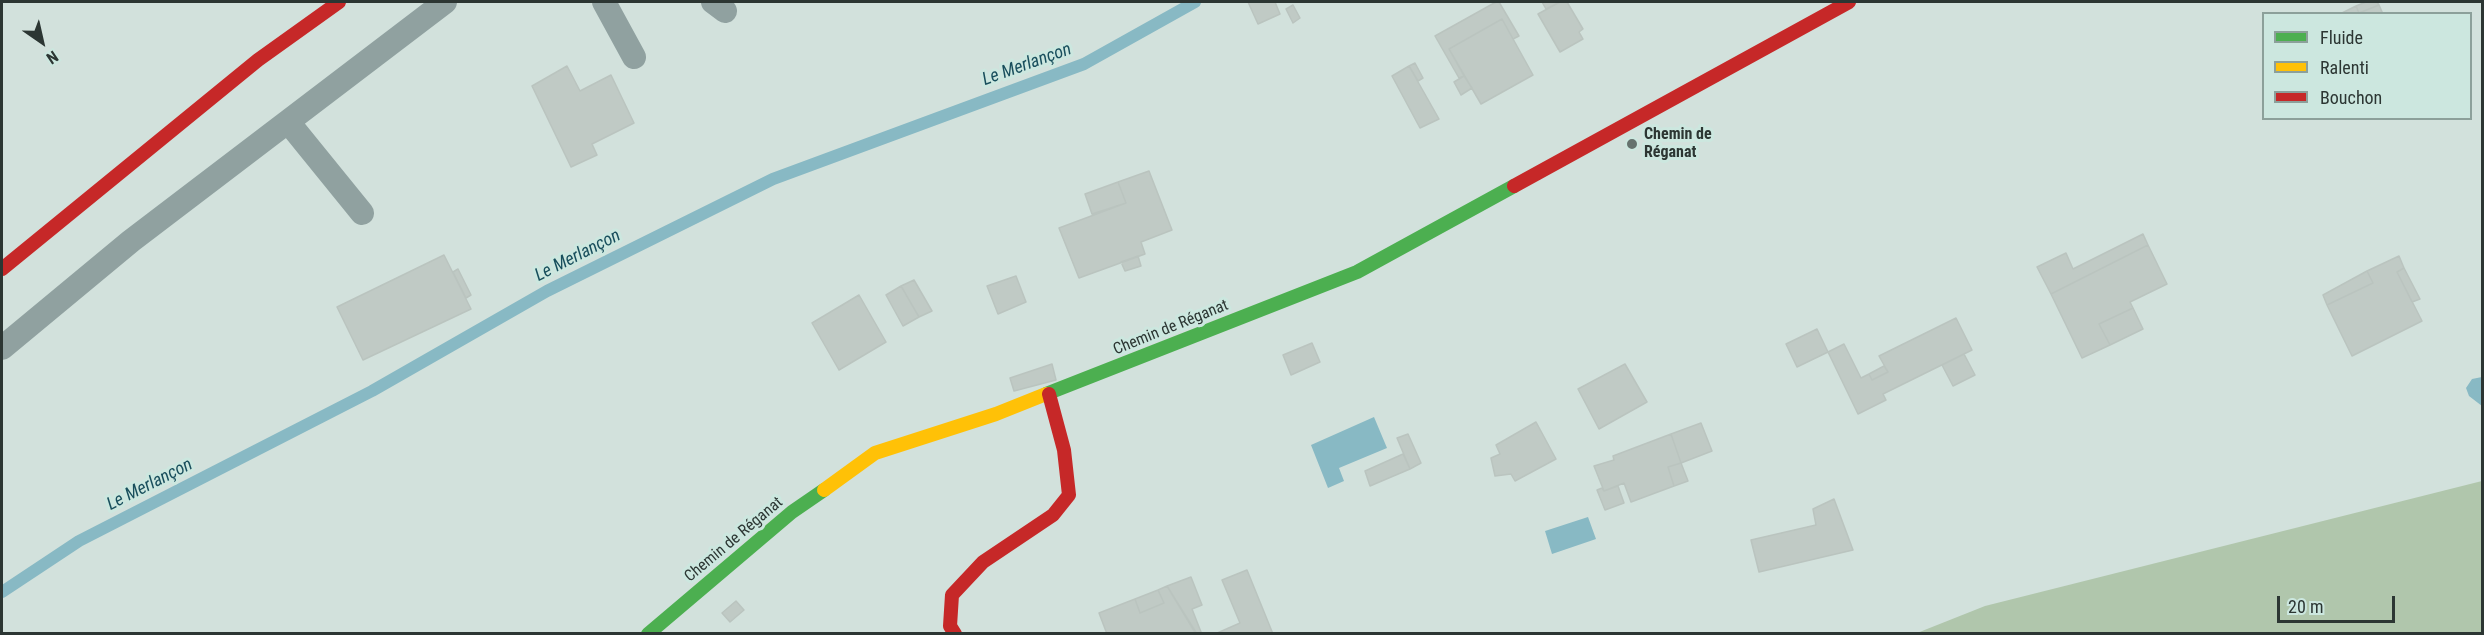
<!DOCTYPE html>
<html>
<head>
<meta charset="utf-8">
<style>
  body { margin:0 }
  #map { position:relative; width:2484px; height:635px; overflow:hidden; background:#d2e1dc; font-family:"Roboto Condensed",sans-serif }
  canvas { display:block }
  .frame { position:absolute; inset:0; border:3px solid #2c3633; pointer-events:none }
  .legend { position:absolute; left:2262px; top:12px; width:210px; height:108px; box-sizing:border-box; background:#cce7df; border:2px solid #8ca09a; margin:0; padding:8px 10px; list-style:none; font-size:18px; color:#2c3633 }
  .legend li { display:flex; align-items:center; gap:12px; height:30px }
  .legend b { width:30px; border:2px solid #8ca09a }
  .north { position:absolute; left:12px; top:12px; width:60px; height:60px; -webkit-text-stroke:4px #cce7df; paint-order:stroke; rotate:146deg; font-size:16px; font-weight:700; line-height:24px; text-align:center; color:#2c3633 }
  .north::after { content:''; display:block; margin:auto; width:21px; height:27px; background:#2c3633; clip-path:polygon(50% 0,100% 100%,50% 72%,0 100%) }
  .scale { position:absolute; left:2277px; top:596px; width:118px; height:27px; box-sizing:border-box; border:3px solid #2c3633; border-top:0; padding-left:8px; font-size:18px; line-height:21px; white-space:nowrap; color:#2c3633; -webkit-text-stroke:4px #cce7df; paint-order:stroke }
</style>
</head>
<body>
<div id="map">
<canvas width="2484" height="635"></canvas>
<div class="frame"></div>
<ul class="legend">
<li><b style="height:8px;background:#4caf50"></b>Fluide</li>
<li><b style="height:8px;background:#ffc107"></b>Ralenti</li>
<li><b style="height:8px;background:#c62828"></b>Bouchon</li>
</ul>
<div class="north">N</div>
<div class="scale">20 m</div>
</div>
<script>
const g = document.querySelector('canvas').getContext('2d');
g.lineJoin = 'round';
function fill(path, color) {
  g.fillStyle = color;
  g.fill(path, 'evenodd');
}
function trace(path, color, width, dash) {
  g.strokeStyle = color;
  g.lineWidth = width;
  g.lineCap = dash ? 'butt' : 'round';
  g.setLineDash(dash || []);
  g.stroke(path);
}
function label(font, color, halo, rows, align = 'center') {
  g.font = font + ' "Roboto Condensed",sans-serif';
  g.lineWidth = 6;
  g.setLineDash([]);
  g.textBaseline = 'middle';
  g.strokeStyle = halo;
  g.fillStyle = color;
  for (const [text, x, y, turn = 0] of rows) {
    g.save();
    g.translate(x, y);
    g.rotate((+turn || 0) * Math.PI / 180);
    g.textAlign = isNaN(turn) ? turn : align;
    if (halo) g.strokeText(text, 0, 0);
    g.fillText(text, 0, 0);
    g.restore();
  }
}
fill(new Path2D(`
  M 2482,481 L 2482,633 L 1917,633 L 1985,606 Z`), '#b0c6ac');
fill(new Path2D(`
  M 2482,377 L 2482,406 L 2469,396 L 2466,388 L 2472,379 Z
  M 1374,417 L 1387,448 L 1339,468 L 1344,481 L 1328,488 L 1311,445 Z
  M 1588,517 L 1596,539 L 1552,554 L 1545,531 Z`), '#88b9c4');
trace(new Path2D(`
  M 2,592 L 79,541 L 372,391 L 547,291 L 773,179 L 1084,64 L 1195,2`), '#88b9c4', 12);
const building = new Path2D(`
  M 1248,2 L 1275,2 L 1280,14 L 1258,24 Z
  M 1496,2 L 1499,2 L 1519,36 L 1513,39 L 1502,19 L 1449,49 L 1464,76 L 1459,78 L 1435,36 Z
  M 1542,2 L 1560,2 L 1546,9 Z
  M 1560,2 L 1567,2 L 1583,29 L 1579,32 L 1583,39 L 1560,52 L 1538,14 Z
  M 2366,2 L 2377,2 L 2379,5 L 2359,13 L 2356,6 Z
  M 1293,5 L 1300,18 L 1293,23 L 1286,9 Z
  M 2379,5 L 2383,14 L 2340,14 L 2356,6 L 2359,13 Z
  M 1502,19 L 1533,75 L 1481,104 L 1449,49 Z
  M 1415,63 L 1423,78 L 1418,81 L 1409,66 Z
  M 567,66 L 580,91 L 611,75 L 634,123 L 592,144 L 597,155 L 571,167 L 532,86 Z
  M 1409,66 L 1439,119 L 1420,128 L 1392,76 Z
  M 1464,76 L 1472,88 L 1461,95 L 1454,82 Z
  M 1149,171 L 1172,230 L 1141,242 L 1145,254 L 1079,278 L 1059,228 L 1126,203 L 1118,182 Z
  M 1118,182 L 1126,203 L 1092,214 L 1085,194 Z
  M 2143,234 L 2148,245 L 2051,294 L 2037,267 L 2066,253 L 2073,269 Z
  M 2148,245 L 2167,284 L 2130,302 L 2133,308 L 2099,324 L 2110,345 L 2082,358 L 2051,294 Z
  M 444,255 L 471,309 L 363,360 L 337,307 Z
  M 1138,256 L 1141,266 L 1125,271 L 1121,262 Z
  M 2399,256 L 2404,268 L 2397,272 L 2422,321 L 2352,356 L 2327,305 L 2373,283 L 2367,271 Z
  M 2404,268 L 2420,299 L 2412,302 L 2397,272 Z
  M 458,269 L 471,295 L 466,298 L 453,272 Z
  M 2367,271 L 2373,283 L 2327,305 L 2323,295 Z
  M 1016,276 L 1026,302 L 998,314 L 987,286 Z
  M 914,280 L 932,311 L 919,317 L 901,286 Z
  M 901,286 L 919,317 L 903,326 L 886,295 Z
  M 859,295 L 886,342 L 839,370 L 812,323 Z
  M 2133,308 L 2143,329 L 2110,345 L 2099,324 Z
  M 1956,318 L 1972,350 L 1883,394 L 1886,400 L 1858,414 L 1828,352 L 1844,344 L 1861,378 L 1869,374 L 1872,380 L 1888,372 L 1879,356 Z
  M 1817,329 L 1828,352 L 1797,367 L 1786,344 Z
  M 1312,343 L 1320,362 L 1291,375 L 1283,355 Z
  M 1964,354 L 1975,375 L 1953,386 L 1942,365 Z
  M 1052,364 L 1056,380 L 1014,391 L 1010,378 Z
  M 1625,364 L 1647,402 L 1599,429 L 1578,389 Z
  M 1884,366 L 1888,372 L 1872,380 L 1869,374 Z
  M 1536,422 L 1556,459 L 1515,481 L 1511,474 L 1495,476 L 1491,458 L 1500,454 L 1496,445 Z
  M 1701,423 L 1712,451 L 1681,463 L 1671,434 Z
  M 1408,434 L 1421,463 L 1410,469 L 1397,438 Z
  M 1671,434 L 1681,463 L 1668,467 L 1674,486 L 1631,502 L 1624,483 L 1604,491 L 1594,466 L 1614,460 L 1613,456 Z
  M 1403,454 L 1410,469 L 1370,486 L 1365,471 Z
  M 1681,463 L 1688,481 L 1674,486 L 1668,467 Z
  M 1618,486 L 1624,503 L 1605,510 L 1597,490 L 1602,488 L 1604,491 Z
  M 1834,499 L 1853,550 L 1759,572 L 1751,540 L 1816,525 L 1813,509 Z
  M 1247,570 L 1273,634 L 1215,634 L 1240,623 L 1222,580 Z
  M 1191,577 L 1202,605 L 1192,609 L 1201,632 L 1197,634 L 1167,586 Z
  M 1167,586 L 1196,634 L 1107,634 L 1099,613 L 1135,599 L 1140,613 L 1164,603 L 1158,590 Z
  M 1158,590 L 1164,603 L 1140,613 L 1135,599 Z
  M 736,601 L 744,610 L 730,622 L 722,613 Z`);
fill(building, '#c0cac5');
trace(building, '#bac4bf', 1.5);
trace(new Path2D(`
  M 604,2 L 634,57
  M 713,2 L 725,11
  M 289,123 L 362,213
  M 2,348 L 131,241 L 445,2`), '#90a1a0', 24);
trace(new Path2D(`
  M 1046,394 L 1357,272 L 1514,186
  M 648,634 L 792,512 L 824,490`), '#4caf50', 14);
trace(new Path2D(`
  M 824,490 L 875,453 L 996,414 L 1046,394`), '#ffc107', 14);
trace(new Path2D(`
  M 1514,186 L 1849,2
  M 2,269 L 258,60 L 339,2
  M 955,634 L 950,626 L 952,595 L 983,562 L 1053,515 L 1069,495 L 1064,450 L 1049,394`), '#c62828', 14);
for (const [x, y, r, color] of [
  [1632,144,6,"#66726e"]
]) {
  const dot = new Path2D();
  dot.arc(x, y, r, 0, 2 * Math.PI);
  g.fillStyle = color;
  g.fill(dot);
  trace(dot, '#cce7df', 2);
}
label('bold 16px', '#2c3633', '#cce7df', [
  ["Chemin de",1644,135],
  ["Réganat",1644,153]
], 'left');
label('16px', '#2c3633', '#cce7df', [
  ["Chemin de Réganat",1171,328,-22],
  ["Chemin de Réganat",734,540,-40]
]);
label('italic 18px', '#184e5c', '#cce7df', [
  ["Le Merlançon",1027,65,-20],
  ["Le Merlançon",578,256,-27],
  ["Le Merlançon",150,485,-27]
]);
</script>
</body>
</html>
